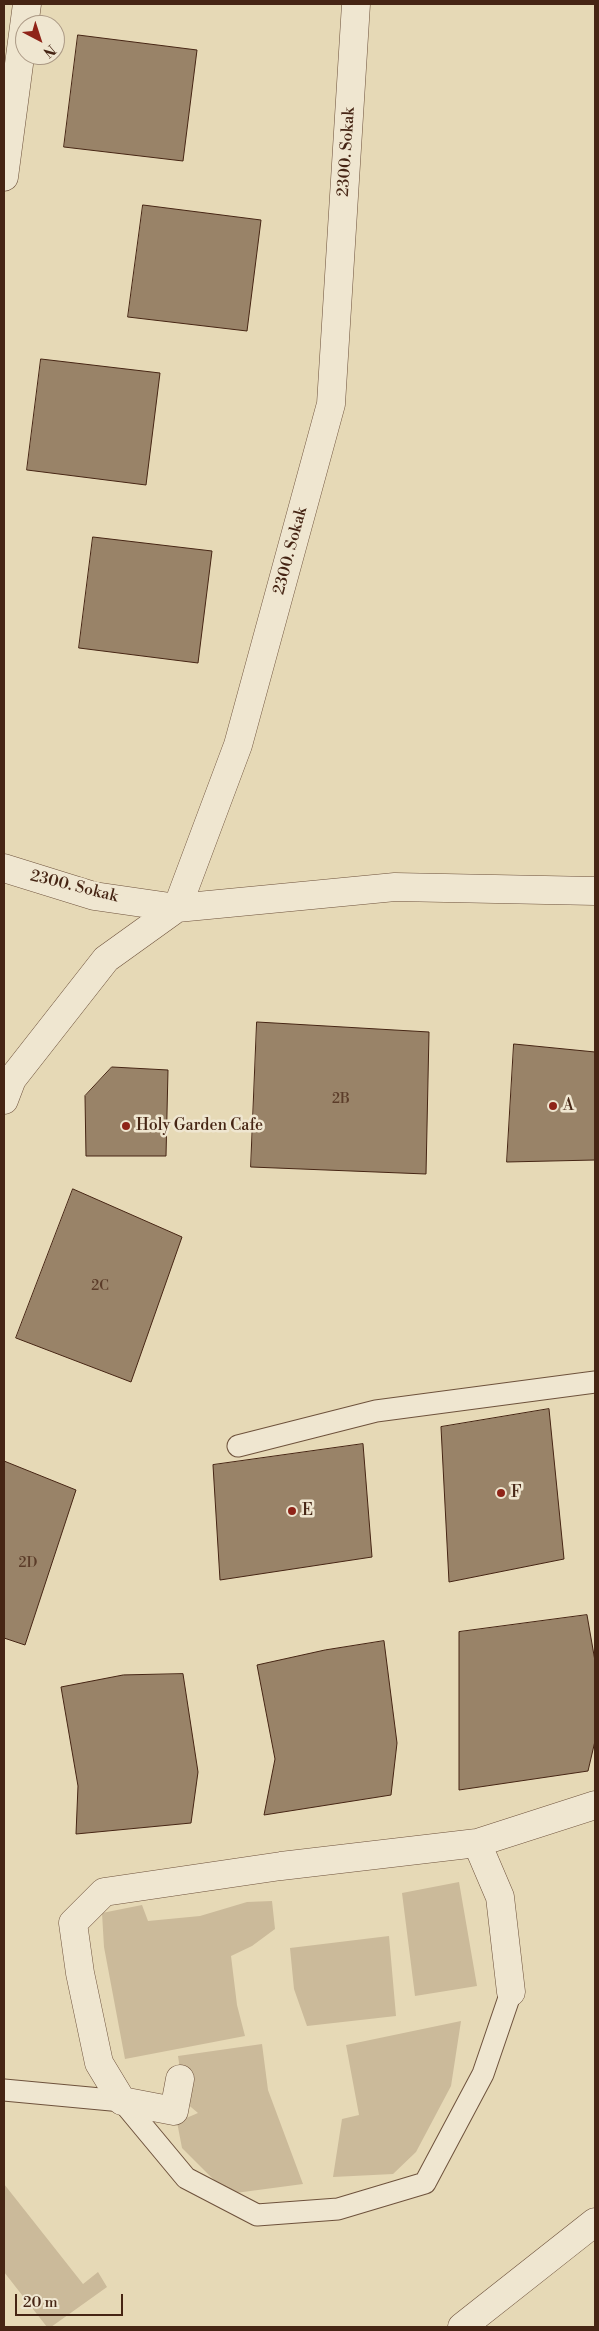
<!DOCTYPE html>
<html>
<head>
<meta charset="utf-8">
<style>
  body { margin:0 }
  #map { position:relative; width:599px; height:2331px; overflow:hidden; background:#e6d9b6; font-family:"Libre Bodoni",serif }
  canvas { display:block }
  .frame { position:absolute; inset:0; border:5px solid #462514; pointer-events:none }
  .north { position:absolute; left:15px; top:15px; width:50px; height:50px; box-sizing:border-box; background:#efe6d0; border:1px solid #ab9985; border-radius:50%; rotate:140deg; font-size:14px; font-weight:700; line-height:20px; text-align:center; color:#462514 }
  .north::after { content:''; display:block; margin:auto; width:18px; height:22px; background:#8f2418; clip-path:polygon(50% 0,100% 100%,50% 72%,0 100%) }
  .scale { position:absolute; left:15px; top:2294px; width:108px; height:22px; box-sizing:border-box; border:2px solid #462514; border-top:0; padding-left:6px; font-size:15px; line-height:18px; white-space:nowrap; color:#462514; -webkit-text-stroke:4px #efe6d0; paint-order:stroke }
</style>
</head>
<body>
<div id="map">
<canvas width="599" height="2331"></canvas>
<div class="frame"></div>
<div class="north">N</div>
<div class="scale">20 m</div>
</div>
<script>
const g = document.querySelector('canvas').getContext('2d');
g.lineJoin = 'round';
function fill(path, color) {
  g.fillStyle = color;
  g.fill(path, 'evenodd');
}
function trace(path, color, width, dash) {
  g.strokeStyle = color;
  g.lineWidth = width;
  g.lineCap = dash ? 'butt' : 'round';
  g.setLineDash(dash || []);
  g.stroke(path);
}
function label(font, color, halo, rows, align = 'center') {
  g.font = font + ' "Libre Bodoni",serif';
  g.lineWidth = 5;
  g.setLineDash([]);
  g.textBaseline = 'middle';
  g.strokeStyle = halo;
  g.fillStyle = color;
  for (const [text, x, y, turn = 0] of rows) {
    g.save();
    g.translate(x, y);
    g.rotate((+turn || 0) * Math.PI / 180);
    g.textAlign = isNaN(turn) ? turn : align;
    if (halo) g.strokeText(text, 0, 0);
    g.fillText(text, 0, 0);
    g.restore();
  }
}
fill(new Path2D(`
  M 459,1882 L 477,1986 L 415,1996 L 402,1893 Z
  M 272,1901 L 275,1929 L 252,1946 L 231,1956 L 237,2005 L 245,2036 L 125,2059 L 104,1947 L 102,1913 L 142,1905 L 148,1921 L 200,1916 L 247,1902 Z
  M 389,1936 L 396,2016 L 307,2026 L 294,1989 L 290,1948 Z
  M 461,2021 L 451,2086 L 416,2152 L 393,2174 L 333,2177 L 342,2119 L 359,2115 L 346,2045 Z
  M 262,2044 L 268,2090 L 303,2184 L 228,2194 L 182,2148 L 177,2122 L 198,2113 L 185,2102 L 178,2056 Z
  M 4,2184 L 83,2284 L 98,2272 L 107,2287 L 51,2327 L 47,2327 L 4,2272 Z`), '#cbba9a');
const building = new Path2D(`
  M 78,35 L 197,50 L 183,161 L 64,147 Z
  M 143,205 L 261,220 L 247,331 L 128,317 Z
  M 41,359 L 160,373 L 146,485 L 27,470 Z
  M 93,537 L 212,551 L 198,663 L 79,648 Z
  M 257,1022 L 429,1032 L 426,1174 L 251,1167 Z
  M 514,1044 L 595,1052 L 595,1160 L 507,1162 Z
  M 112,1067 L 168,1070 L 166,1156 L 86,1156 L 85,1096 Z
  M 73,1189 L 182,1237 L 131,1382 L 16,1338 Z
  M 549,1409 L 564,1559 L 449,1582 L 441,1427 Z
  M 363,1444 L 372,1557 L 220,1580 L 213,1465 Z
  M 4,1461 L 76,1490 L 25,1645 L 4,1638 Z
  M 587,1615 L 595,1661 L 595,1741 L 588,1771 L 459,1790 L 459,1632 Z
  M 384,1641 L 397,1743 L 391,1795 L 264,1815 L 275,1759 L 257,1665 L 325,1650 Z
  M 183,1674 L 198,1772 L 191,1823 L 76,1834 L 78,1786 L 61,1687 L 123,1675 Z`);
fill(building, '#998368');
trace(building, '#462514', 1);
const lane = new Path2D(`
  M 238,1446 L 376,1411 L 595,1382
  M 4,2090 L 122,2101 L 186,2178 L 257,2215 L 338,2209 L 425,2183 L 483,2074 L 511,1992`);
const street = new Path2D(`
  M 4,177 L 27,4
  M 4,868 L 94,896 L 177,908 L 238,745 L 331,404 L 356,4
  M 4,1100 L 12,1079 L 106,959 L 177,908 L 395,887 L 595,891
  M 511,1992 L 500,1897 L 477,1843 L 595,1805
  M 180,2079 L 174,2111 L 122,2101 L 99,2063 L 80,1973 L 73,1923 L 104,1892 L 281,1866 L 477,1843
  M 462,2327 L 595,2222`);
trace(lane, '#6e523c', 23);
trace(street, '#6e523c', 29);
trace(lane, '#efe6d0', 21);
trace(street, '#efe6d0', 28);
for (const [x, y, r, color] of [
  [553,1106,5,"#8f2418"],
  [126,1126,5,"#8f2418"],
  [501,1493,5,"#8f2418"],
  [292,1511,5,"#8f2418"]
]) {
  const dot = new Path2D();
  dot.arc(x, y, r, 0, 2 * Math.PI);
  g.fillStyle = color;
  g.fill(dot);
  trace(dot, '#efe6d0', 2);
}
label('14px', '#5b3c29', null, [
  ["2B",341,1100],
  ["2C",100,1287],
  ["2D",28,1564]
]);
label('16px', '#462514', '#efe6d0', [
  ["2300. Sokak",347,152,-86],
  ["2300. Sokak",291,551,-75],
  ["2300. Sokak",74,887,14]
]);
label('16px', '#462514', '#efe6d0', [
  ["A",563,1106],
  ["Holy Garden Cafe",136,1126],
  ["F",511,1493],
  ["E",302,1511]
], 'left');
</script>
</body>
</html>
